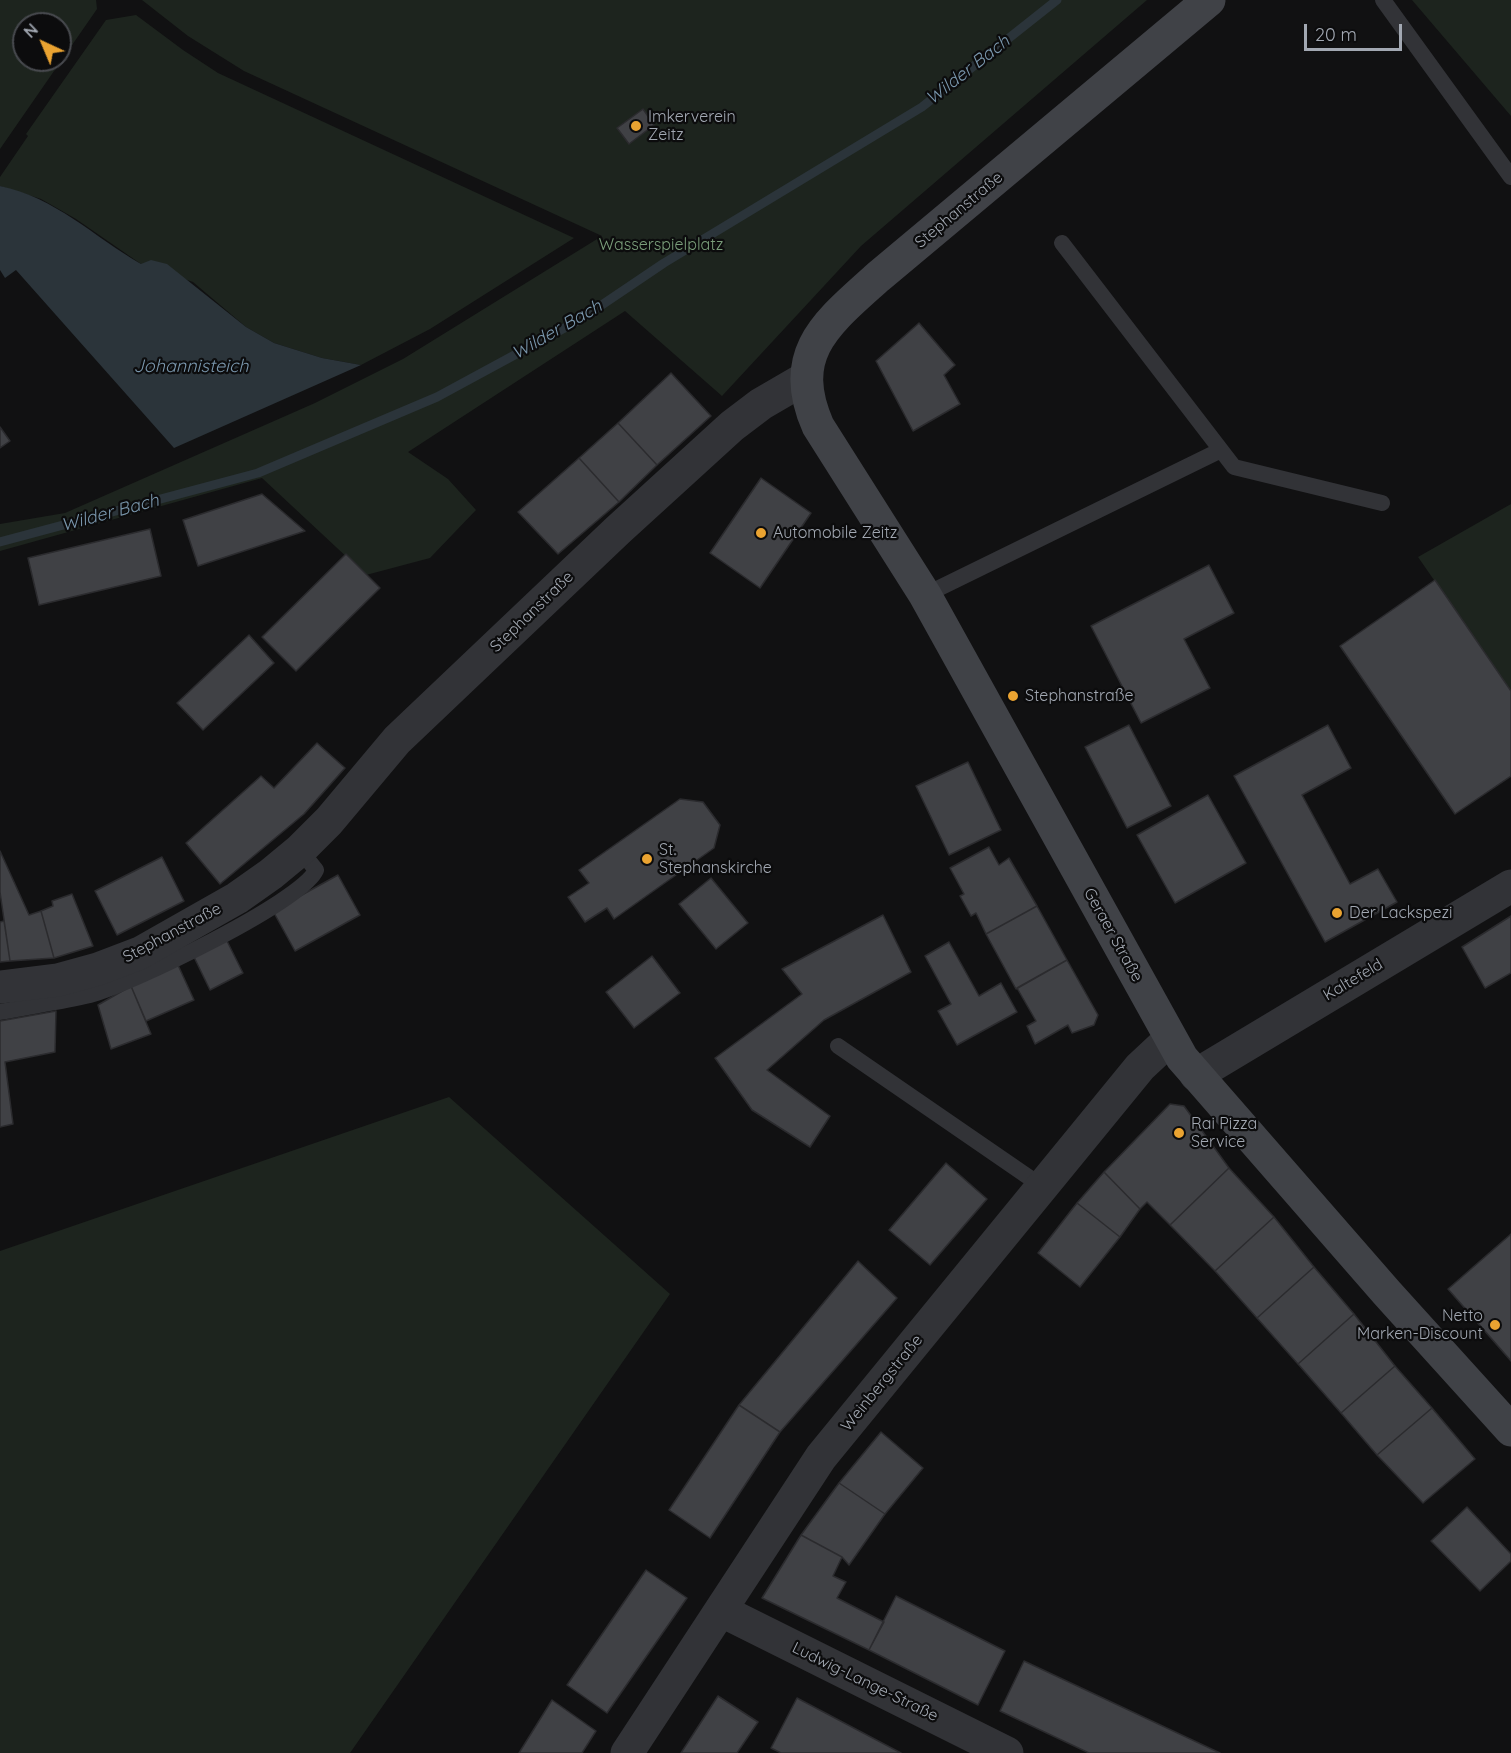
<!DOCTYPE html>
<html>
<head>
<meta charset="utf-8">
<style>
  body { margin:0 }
  #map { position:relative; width:1511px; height:1753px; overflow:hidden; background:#111112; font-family:Quicksand,sans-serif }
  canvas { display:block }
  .north { position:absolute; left:12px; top:12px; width:60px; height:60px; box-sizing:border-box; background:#0c0c0d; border:2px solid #484a4f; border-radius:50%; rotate:316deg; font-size:16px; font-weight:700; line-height:24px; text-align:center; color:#a2a8b2 }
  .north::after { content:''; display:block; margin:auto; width:21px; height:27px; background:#eaa331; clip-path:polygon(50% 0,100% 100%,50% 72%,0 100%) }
  .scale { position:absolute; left:1304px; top:24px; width:98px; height:27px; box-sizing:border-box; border:3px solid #a2a8b2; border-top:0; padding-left:8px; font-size:18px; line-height:21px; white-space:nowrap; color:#a2a8b2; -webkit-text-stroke:4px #0c0c0d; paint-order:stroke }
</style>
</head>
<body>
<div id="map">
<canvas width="1511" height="1753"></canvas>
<div class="north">N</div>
<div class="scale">20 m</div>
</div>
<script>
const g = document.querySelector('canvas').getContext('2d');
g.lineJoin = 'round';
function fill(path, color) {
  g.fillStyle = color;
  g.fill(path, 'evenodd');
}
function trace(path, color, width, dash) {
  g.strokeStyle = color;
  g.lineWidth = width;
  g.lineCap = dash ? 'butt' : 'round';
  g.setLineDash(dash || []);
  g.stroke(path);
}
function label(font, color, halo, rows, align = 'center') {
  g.font = font + ' Quicksand,sans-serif';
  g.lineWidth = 4.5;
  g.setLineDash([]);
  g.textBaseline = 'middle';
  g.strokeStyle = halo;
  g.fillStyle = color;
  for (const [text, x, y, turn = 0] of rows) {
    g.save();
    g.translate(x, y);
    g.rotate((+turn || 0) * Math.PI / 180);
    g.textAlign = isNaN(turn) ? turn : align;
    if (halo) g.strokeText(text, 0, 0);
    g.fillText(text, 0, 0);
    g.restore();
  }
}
fill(new Path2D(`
  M 0,0 L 96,0 L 97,9 L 0,149 ZM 24,24 L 60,24 L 60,60 L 24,60 Z
  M 142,0 L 1147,0 L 861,246 L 722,396 L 625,311 L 408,452 L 448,479 L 476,510 L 430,558 L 366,575 L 262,478 L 0,551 L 0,524 L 65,513 L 315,403 L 403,359 L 602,236 L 244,71 L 188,36 Z
  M 1412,0 L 1511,0 L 1511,116 Z
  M 136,15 L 183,50 L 218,73 L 574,238 L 430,329 L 361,365 L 322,358 L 274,343 L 246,327 L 193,282 L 141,264 L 76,219 L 41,199 L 0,186 L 0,177 L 28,136 L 26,134 L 106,20 Z
  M 1511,504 L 1511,691 L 1418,557 Z
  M 449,1097 L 670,1294 L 350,1753 L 0,1753 L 0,1251 Z`), '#1d241e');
fill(new Path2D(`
  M 0,186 C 55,197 94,237 141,264 L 151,260 L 167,264 L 246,327 L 274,343 L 322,358 L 361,365 L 174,448 L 16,270 L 5,278 L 0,270 Z`), '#2b343a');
trace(new Path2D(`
  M 0,542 L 258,473 L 437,397 L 581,319 L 664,263 L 922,107 L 1057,0`), '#2b343a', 9);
const building = new Path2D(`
  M 643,109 L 654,125 L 629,144 L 617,128 Z
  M 919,323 L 955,365 L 944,375 L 960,404 L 913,431 L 876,361 Z
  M 671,373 L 711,416 L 657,465 L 618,423 Z
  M 618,423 L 657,465 L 619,502 L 579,458 Z
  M 0,427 L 10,441 L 0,448 Z
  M 579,458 L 619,502 L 558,554 L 518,512 Z
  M 761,478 L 811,513 L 760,588 L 710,553 Z
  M 262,494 L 305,531 L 198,566 L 183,520 Z
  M 150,529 L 161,576 L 39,605 L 28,558 Z
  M 346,554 L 380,588 L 296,671 L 262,637 Z
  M 1209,565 L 1234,613 L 1184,639 L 1210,688 L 1141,723 L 1091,626 Z
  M 1435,580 L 1511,691 L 1511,776 L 1455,814 L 1340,646 Z
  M 249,635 L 274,663 L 203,730 L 177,703 Z
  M 1129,725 L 1171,806 L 1127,828 L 1085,747 Z
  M 1328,725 L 1351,768 L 1302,795 L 1350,884 L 1378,869 L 1397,902 L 1325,942 L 1234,776 Z
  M 317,743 L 345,768 L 304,814 L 220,884 L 186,843 L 261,776 L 274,788 Z
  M 968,762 L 1001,830 L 949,855 L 916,786 Z
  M 1208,795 L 1246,863 L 1175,903 L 1137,835 Z
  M 680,799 L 703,802 L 720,825 L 714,848 L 614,919 L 607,908 L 585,922 L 568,897 L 589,883 L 579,870 Z
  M 989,847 L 999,865 L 1009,858 L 1037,906 L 986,934 L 976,913 L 971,916 L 960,896 L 964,894 L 950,868 Z
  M 0,851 L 29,915 L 41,911 L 54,958 L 10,961 L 0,892 Z
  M 162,857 L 184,901 L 117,935 L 95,891 Z
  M 338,875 L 360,915 L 295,951 L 273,911 Z
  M 711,878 L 748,923 L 716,949 L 679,904 Z
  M 72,894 L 93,946 L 54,958 L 41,911 L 53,906 L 52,901 Z
  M 1037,906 L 1067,960 L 1016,989 L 986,934 Z
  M 883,915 L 911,972 L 824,1020 L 767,1070 L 830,1116 L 810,1147 L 752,1110 L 715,1058 L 802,994 L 782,969 Z
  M 1511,916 L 1511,973 L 1485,988 L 1462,947 Z
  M 4,921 L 10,961 L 0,962 L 0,922 Z
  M 226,939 L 243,973 L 210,990 L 193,955 Z
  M 949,942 L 979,996 L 1001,983 L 1017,1012 L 957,1045 L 938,1011 L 951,1004 L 925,956 Z
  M 652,956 L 680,993 L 634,1028 L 606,992 Z
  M 1067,960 L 1098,1015 L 1094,1025 L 1072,1033 L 1068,1025 L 1035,1044 L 1027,1026 L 1036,1021 L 1017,988 Z
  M 178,965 L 194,1000 L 146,1021 L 131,986 Z
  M 131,986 L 151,1034 L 111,1049 L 98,1005 Z
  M 56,1011 L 55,1052 L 5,1062 L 13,1124 L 0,1127 L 0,1021 Z
  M 1170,1104 L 1184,1106 L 1229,1168 L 1170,1225 L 1147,1202 L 1140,1209 L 1104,1172 Z
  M 946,1163 L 987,1199 L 930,1265 L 889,1230 Z
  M 1229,1168 L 1274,1217 L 1215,1271 L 1170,1225 Z
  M 1104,1172 L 1140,1209 L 1120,1237 L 1077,1203 Z
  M 1077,1203 L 1120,1237 L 1080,1287 L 1038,1253 Z
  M 1274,1217 L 1314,1267 L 1257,1318 L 1215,1271 Z
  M 1511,1234 L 1511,1361 L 1448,1289 Z
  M 858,1261 L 897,1298 L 780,1432 L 739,1405 Z
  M 1314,1267 L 1354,1314 L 1298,1364 L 1257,1318 Z
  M 1354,1314 L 1395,1366 L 1341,1413 L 1298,1364 Z
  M 1395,1366 L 1432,1408 L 1377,1455 L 1341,1413 Z
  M 739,1405 L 780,1432 L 710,1538 L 669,1510 Z
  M 1432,1408 L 1475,1459 L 1423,1503 L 1377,1455 Z
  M 881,1432 L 923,1468 L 885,1514 L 839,1483 Z
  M 839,1483 L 885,1514 L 849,1565 L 842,1557 L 801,1535 Z
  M 1467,1507 L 1511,1554 L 1511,1561 L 1480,1591 L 1431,1541 Z
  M 801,1535 L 842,1557 L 833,1576 L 846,1582 L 837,1598 L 884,1622 L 869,1650 L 762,1598 Z
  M 646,1570 L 687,1598 L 607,1713 L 567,1685 Z
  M 896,1596 L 1005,1651 L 978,1705 L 869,1650 Z
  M 1024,1661 L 1220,1753 L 1089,1753 L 1000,1711 Z
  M 718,1696 L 758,1722 L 737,1753 L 681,1753 Z
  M 797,1698 L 901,1753 L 781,1753 L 771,1748 Z
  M 552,1700 L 596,1731 L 582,1753 L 519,1753 Z`);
fill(building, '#404145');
trace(building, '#2b2b2e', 1.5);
trace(new Path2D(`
  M 1383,0 L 1511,177
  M 1062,243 L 1234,467 L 1382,503
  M 925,595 L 1221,450
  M 0,1012 C 30,1006 61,1002 90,995 C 129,985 302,902 316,870 L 300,850
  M 838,1046 L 1043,1187`), '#323337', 16);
trace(new Path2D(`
  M 0,987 L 58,980 L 98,969 L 140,953 L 237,898 L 271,874 L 300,850 L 329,821 L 397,740 L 618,530 L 732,426 L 761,404 L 804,379
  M 1196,1075 L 1511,886
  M 722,1611 L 1007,1753
  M 627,1753 L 821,1457 L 1140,1067 L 1170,1039`), '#323337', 33);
trace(new Path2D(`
  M 1209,0 L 878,277 C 827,323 786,353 818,426 L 925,595 L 1182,1058 L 1387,1293 L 1511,1430`), '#404247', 33);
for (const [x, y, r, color] of [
  [636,126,6,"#eaa331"],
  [761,533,6,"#eaa331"],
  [1013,696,6,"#eaa331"],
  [647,859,6,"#eaa331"],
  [1337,913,6,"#eaa331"],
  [1179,1133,6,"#eaa331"],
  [1495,1325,6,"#eaa331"]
]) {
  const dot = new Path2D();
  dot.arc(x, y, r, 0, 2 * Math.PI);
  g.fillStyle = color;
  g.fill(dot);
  trace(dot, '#0c0c0d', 2);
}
label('16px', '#a2a8b2', '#0c0c0d', [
  ["Imkerverein",648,117],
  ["Zeitz",648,135],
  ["Automobile Zeitz",773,533],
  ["Stephanstraße",1025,696],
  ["St.",659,850],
  ["Stephanskirche",659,868],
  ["Der Lackspezi",1349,913],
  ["Rai Pizza",1191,1124],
  ["Service",1191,1142],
  ["Netto",1483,1316,"right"],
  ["Marken-Discount",1483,1334,"right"]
], 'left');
label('16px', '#a2a8b2', '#0c0c0d', [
  ["Stephanstraße",959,210,-40],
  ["Stephanstraße",532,612,-44],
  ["Stephanstraße",172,933,-28],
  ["Geraer Straße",1113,935,61],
  ["Kaltefeld",1353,980,-31],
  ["Weinbergstraße",882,1383,-51],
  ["Ludwig-Lange-Straße",865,1682,26]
]);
label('16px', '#7a9d7a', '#0c0c0d', [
  ["Wasserspielplatz",661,245]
]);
label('italic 18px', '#7a97ad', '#0c0c0d', [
  ["Wilder Bach",968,70,-38],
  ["Wilder Bach",557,330,-30],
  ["Johannisteich",191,367],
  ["Wilder Bach",110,513,-15]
]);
</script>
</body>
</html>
